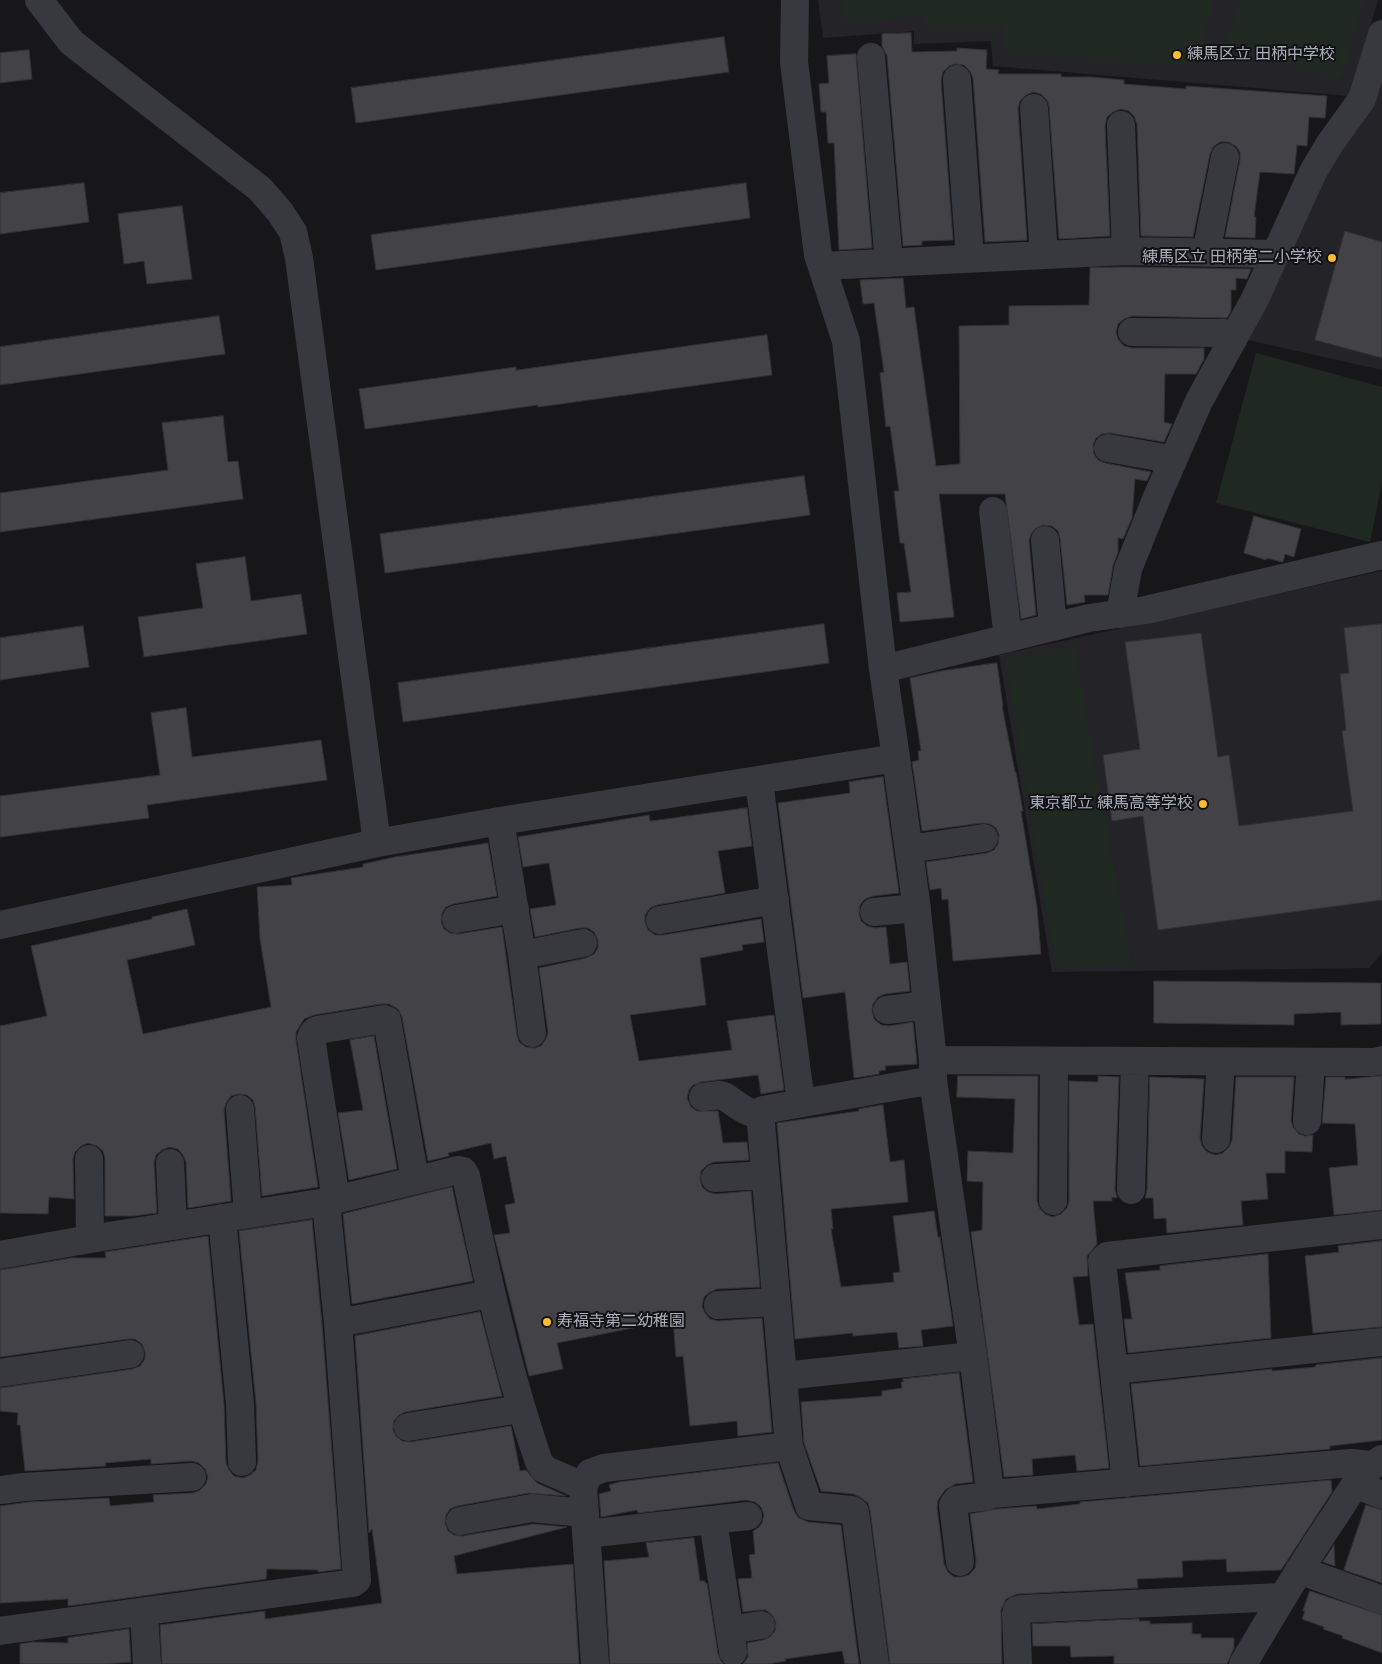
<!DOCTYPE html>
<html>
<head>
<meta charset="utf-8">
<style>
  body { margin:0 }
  canvas { display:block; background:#17171a }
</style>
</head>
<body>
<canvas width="1382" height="1664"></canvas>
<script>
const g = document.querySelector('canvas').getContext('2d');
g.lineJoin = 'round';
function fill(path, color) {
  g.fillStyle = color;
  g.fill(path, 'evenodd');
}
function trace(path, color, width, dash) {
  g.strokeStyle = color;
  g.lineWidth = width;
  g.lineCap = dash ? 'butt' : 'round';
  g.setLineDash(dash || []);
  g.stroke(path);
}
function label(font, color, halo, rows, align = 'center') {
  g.font = font + ' "Space Grotesk","Noto Sans JP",sans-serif';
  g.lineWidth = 4;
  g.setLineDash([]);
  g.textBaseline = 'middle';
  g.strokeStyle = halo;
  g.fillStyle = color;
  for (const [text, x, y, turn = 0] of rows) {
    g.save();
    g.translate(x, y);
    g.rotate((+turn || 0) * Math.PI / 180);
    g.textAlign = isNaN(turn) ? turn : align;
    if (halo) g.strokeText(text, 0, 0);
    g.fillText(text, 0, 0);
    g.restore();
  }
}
fill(new Path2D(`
  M 818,0 L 1378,0 L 1350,96 L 993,66 L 991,41 L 914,44 L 914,31 L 823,38 Z
  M 1382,65 L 1382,370 L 1243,339 Z
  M 1382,571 L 1382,953 L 1369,968 L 1052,972 L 999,655 Z`), '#242327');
fill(new Path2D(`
  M 840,0 L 1214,0 L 1195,66 L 1005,53 L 1003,27 L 925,28 L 924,16 L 844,21 Z
  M 1239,0 L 1364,0 L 1342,80 L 1226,48 Z
  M 1256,353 L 1382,387 L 1382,482 L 1370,542 L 1216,503 Z
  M 1075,647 L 1101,797 L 1029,809 L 1005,659 Z
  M 1102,800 L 1132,964 L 1056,967 L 1029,812 Z`), '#1f2821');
const building = new Path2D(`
  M 911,33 L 912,52 L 957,51 L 957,48 L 987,50 L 986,69 L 999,70 L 998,74 L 1061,74 L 1061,77 L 1091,77 L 1124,80 L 1124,84 L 1186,89 L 1186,86 L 1327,96 L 1325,118 L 1309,117 L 1307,146 L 1297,145 L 1294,174 L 1260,172 L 1254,217 L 1256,217 L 1255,238 L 1225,237 L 1240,160 L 1240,152 L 1236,146 L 1228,142 L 1220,142 L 1213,147 L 1210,154 L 1193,237 L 1141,236 L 1137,124 L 1134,116 L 1129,111 L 1121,109 L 1113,112 L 1107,117 L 1105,126 L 1110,236 L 1059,239 L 1049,106 L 1047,100 L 1041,94 L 1033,92 L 1026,95 L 1020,101 L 1018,109 L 1027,240 L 985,242 L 973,78 L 970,71 L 964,65 L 955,64 L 949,66 L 943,72 L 941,80 L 953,240 L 922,241 L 922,245 L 903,246 L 887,56 L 882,46 L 882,34 Z
  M 724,37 L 729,72 L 356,123 L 351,88 Z
  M 29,50 L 32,79 L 0,83 L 0,53 Z
  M 856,54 L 872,248 L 839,250 L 834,143 L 828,143 L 826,112 L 821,112 L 819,84 L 829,83 L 827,56 Z
  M 84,183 L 89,222 L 0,234 L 0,193 Z
  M 746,183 L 750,218 L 376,270 L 371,235 Z
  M 182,206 L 192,279 L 147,284 L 144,261 L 124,264 L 118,214 Z
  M 1345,231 L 1382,242 L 1382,358 L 1315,340 Z
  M 1126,267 L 1251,269 L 1247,279 L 1236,278 L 1236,290 L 1231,290 L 1231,311 L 1227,318 L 1132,316 L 1124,319 L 1118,324 L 1116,332 L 1118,339 L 1124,346 L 1132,348 L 1204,348 L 1204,359 L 1196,374 L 1165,374 L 1164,422 L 1172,424 L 1164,442 L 1110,433 L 1102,434 L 1096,438 L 1093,445 L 1094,454 L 1098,460 L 1105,463 L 1151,472 L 1147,481 L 1135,479 L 1132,518 L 1123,539 L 1118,538 L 1118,552 L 1113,566 L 1108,595 L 1084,595 L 1085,602 L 1067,605 L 1060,538 L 1058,531 L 1052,526 L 1043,525 L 1036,528 L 1031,534 L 1029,541 L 1036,615 L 1021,619 L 1005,494 L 939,494 L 954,617 L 900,622 L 897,593 L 911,592 L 904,543 L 900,543 L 894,491 L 899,491 L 890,426 L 886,427 L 880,373 L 884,372 L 874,303 L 863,304 L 860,280 L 903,278 L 906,308 L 914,307 L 936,466 L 960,464 L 959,326 L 1009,325 L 1009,306 L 1089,305 L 1090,268 Z
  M 219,316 L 225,354 L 0,385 L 0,347 Z
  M 767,335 L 772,375 L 538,407 L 538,405 L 365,429 L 359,389 L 516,367 L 516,370 Z
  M 223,416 L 228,462 L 238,461 L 243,499 L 0,532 L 0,493 L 168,470 L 162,423 Z
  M 804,476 L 810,515 L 385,573 L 380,534 Z
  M 1254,516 L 1301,529 L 1294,557 L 1285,554 L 1283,562 L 1282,562 L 1267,558 L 1266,560 L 1244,553 Z
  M 245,557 L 251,601 L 301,594 L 307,634 L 144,657 L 138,617 L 203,608 L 196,564 Z
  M 824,624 L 829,663 L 403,722 L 398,683 Z
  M 1382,624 L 1382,900 L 1158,930 L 1143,816 L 1112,821 L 1103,755 L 1140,749 L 1125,642 L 1201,633 L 1218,757 L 1229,755 L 1239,826 L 1353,811 L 1342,731 L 1346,730 L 1340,674 L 1349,673 L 1344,628 Z
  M 83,626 L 89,667 L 0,680 L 0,638 Z
  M 997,663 L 1003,706 L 1002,706 L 1015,772 L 1016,772 L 1023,811 L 1021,811 L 1037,907 L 1041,954 L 953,961 L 948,899 L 942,900 L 941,888 L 930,890 L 926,862 L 987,853 L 994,850 L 998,844 L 999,835 L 996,828 L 990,824 L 982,823 L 922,831 L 912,762 L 919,760 L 918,751 L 921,751 L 910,678 L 941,671 Z
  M 186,708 L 192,757 L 321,740 L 327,780 L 147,805 L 149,818 L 0,837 L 0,796 L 160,775 L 151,713 Z
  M 883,777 L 899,893 L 873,896 L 865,899 L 860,905 L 859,914 L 861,921 L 867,926 L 875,928 L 886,927 L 890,964 L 907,962 L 910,991 L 885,994 L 878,997 L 873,1004 L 872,1011 L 874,1019 L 881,1025 L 889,1026 L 913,1022 L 917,1064 L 885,1066 L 886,1070 L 879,1071 L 879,1074 L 854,1078 L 845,992 L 803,998 L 778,803 L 850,793 L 849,782 Z
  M 747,808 L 752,846 L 718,851 L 725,893 L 657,905 L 650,908 L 645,915 L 645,922 L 648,930 L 655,935 L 663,935 L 761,919 L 764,942 L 742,945 L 743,950 L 700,958 L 706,1005 L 630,1015 L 639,1061 L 732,1050 L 727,1021 L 774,1015 L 784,1090 L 761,1094 L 758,1075 L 701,1082 L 693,1085 L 689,1090 L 687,1098 L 691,1107 L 697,1111 L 718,1111 L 723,1143 L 747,1142 L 749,1160 L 714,1162 L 707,1165 L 701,1171 L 700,1179 L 702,1187 L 708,1192 L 716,1194 L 751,1191 L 760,1287 L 717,1289 L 710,1292 L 704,1297 L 702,1306 L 705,1313 L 710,1319 L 718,1321 L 762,1318 L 772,1432 L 738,1436 L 737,1421 L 690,1426 L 683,1356 L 676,1357 L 673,1320 L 557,1343 L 563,1369 L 529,1376 L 494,1235 L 510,1233 L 505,1205 L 515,1203 L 506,1156 L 494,1159 L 491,1143 L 448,1153 L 449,1156 L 428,1161 L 402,1017 L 398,1009 L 389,1004 L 381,1004 L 314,1015 L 304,1019 L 296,1032 L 296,1040 L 318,1187 L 262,1196 L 255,1107 L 253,1100 L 247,1095 L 238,1094 L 231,1096 L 226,1103 L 224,1110 L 231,1201 L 188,1208 L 186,1162 L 183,1155 L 178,1149 L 169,1147 L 162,1150 L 156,1155 L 154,1163 L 157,1213 L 133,1216 L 105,1216 L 105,1158 L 103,1151 L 97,1146 L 88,1143 L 81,1146 L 75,1152 L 73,1159 L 74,1199 L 49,1197 L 48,1214 L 0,1213 L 0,1026 L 47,1016 L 31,946 L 152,919 L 152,917 L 187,909 L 195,945 L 127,960 L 143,1034 L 271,1007 L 260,939 L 257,887 L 292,885 L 291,878 L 363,867 L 363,864 L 395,857 L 488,843 L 497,896 L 453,904 L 446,907 L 442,913 L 441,922 L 444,929 L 450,933 L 458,934 L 502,927 L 517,1035 L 519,1042 L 526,1047 L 534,1048 L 541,1046 L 546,1039 L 548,1032 L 539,968 L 586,958 L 594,954 L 598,948 L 598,940 L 594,932 L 588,928 L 580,928 L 535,937 L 530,909 L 556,905 L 549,863 L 523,867 L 518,837 L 649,815 L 650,821 Z
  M 1154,981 L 1381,983 L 1381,1024 L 1341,1025 L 1341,1012 L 1294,1014 L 1294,1025 L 1154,1023 Z
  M 374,1036 L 397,1169 L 349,1180 L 338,1113 L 363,1110 L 350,1040 Z
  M 958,1076 L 1038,1076 L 1037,1201 L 1040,1209 L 1045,1214 L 1052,1217 L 1061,1214 L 1067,1208 L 1069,1201 L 1069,1081 L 1098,1082 L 1098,1076 L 1119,1077 L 1115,1190 L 1117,1198 L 1112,1197 L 1112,1201 L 1093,1201 L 1097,1244 L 1087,1256 L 1088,1276 L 1073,1277 L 1079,1325 L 1093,1324 L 1109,1468 L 1077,1471 L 1075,1455 L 1032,1459 L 1033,1475 L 1004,1477 L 971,1232 L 982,1230 L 983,1182 L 967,1181 L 968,1151 L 1013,1153 L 1015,1099 L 957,1097 Z
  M 1382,1076 L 1382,1210 L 1334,1215 L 1329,1168 L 1358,1165 L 1355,1124 L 1322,1123 L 1326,1077 L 1345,1077 L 1345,1079 Z
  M 1150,1077 L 1204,1079 L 1200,1138 L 1202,1146 L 1207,1152 L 1215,1155 L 1223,1153 L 1229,1147 L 1232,1140 L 1236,1077 L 1294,1077 L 1291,1120 L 1293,1127 L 1299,1134 L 1305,1136 L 1313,1135 L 1312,1152 L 1285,1151 L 1285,1173 L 1266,1173 L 1268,1199 L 1241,1201 L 1243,1225 L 1167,1233 L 1166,1218 L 1154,1219 L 1153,1198 L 1145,1198 L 1147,1190 Z
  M 883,1105 L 890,1162 L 904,1160 L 908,1202 L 831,1209 L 833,1229 L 831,1229 L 841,1287 L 894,1282 L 893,1273 L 900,1272 L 893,1216 L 934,1211 L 938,1237 L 940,1237 L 953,1326 L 921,1330 L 923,1346 L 899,1348 L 897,1332 L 853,1336 L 853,1333 L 795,1339 L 777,1123 L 859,1111 L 859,1109 Z
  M 452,1187 L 473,1281 L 352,1304 L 343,1214 Z
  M 312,1220 L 322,1324 L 341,1569 L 318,1572 L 318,1570 L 267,1569 L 266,1579 L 68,1606 L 68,1599 L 0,1603 L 0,1506 L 29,1502 L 109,1498 L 110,1506 L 154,1502 L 153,1495 L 193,1493 L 200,1490 L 206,1484 L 208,1477 L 205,1469 L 199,1463 L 191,1461 L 151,1464 L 151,1459 L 105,1463 L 106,1466 L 25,1471 L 20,1425 L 17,1425 L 18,1413 L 0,1411 L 0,1388 L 132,1369 L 140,1366 L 145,1359 L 145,1352 L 142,1344 L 135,1339 L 128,1339 L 0,1357 L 0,1270 L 71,1258 L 106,1258 L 105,1252 L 208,1236 L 224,1405 L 226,1463 L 229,1470 L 234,1476 L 243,1478 L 250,1475 L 256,1470 L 258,1461 L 256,1403 L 239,1231 Z
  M 1382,1241 L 1382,1327 L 1313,1333 L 1305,1256 L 1339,1252 L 1338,1246 Z
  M 1268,1254 L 1271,1338 L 1128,1353 L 1124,1319 L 1132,1319 L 1125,1273 L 1160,1270 L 1160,1266 Z
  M 480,1312 L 502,1396 L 405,1412 L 399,1415 L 394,1421 L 393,1430 L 396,1436 L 402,1441 L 410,1442 L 511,1426 L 520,1471 L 526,1470 L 537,1483 L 566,1496 L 529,1493 L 457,1506 L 450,1509 L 446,1515 L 445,1523 L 448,1531 L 454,1535 L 462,1536 L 533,1524 L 567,1527 L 454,1556 L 457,1574 L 573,1564 L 579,1664 L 162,1664 L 160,1625 L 265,1611 L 265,1619 L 382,1603 L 372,1529 L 369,1533 L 355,1336 Z
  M 1382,1358 L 1382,1440 L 1330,1446 L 1330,1449 L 1140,1466 L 1131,1384 L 1272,1369 L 1272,1371 L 1315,1367 L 1316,1365 Z
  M 959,1373 L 973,1482 L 955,1484 L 945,1490 L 938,1500 L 937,1507 L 944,1564 L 948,1572 L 954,1577 L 962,1577 L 969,1575 L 975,1568 L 976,1560 L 970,1514 L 996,1509 L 1036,1506 L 1037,1509 L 1080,1504 L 1080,1502 L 1331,1480 L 1332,1492 L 1281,1570 L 1227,1572 L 1226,1559 L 1182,1561 L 1183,1577 L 1137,1579 L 1138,1588 L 1017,1594 L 1006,1599 L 1001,1610 L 1002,1664 L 890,1664 L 870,1510 L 868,1503 L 860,1497 L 853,1494 L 821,1491 L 804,1443 L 801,1402 L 882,1396 L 882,1391 L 902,1388 L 901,1382 L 903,1382 L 903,1379 Z
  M 778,1463 L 794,1511 L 799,1518 L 808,1522 L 841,1525 L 859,1664 L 845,1664 L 842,1651 L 785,1659 L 786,1661 L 768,1664 L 743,1664 L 748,1657 L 747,1643 L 763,1640 L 770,1637 L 775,1631 L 776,1623 L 773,1616 L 766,1610 L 759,1610 L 743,1612 L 738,1579 L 752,1578 L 749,1555 L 755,1554 L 753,1531 L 758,1528 L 762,1523 L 764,1515 L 761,1507 L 755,1502 L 746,1500 L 638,1513 L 637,1510 L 601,1517 L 599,1494 L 611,1491 L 609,1485 L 619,1482 Z
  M 1366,1505 L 1382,1510 L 1382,1583 L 1344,1570 Z
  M 694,1538 L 700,1581 L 705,1581 L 705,1583 L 707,1583 L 718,1654 L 721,1661 L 724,1664 L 610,1664 L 604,1561 L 649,1557 L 646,1543 Z
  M 1334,1545 L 1335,1566 L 1323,1562 Z
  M 1310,1591 L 1382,1615 L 1382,1653 L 1342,1638 L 1343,1636 L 1323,1629 L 1324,1627 L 1302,1619 L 1305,1611 L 1303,1611 Z
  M 1139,1619 L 1139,1621 L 1150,1621 L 1150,1624 L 1192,1623 L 1192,1634 L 1201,1634 L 1201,1638 L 1234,1638 L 1234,1648 L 1227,1664 L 1114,1664 L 1114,1656 L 1071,1657 L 1070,1646 L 1033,1646 L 1032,1624 Z
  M 129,1629 L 131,1662 L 105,1664 L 20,1664 L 20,1644 L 32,1642 L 68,1643 L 68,1638 Z`);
fill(building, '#424247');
trace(building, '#323136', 1);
trace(new Path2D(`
  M 39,0 L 71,42 L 260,189 L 280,212 L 293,232 L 299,258 L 377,843
  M 795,0 L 794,62 L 818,255 L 846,341 L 883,669
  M 871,57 L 889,263
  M 957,79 L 970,258
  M 1034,108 L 1044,255
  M 1121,125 L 1126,251
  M 1206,253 L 1225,157
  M 822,266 L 1126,251 L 1276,254
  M 1132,332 L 1224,333 L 1234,338
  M 1108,448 L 1164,458 L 1173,461
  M 993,511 L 1008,638
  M 1045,540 L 1053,627
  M 1120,614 L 1128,569 L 1157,497 L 1199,401 L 1255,299 L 1313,172 L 1329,145 L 1362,99 L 1382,34
  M 896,758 L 916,902 L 933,1060 L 933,1080 L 973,1356 L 990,1491 L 992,1494
  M 759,781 L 801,1103
  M 500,821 L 522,955 L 532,1033
  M 909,849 L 984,838
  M 874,912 L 917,908
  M 456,919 L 515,909
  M 660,920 L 775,900
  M 0,925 L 377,843 L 500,821 L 896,758 L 883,669 L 1089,618 L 1146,610 L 1382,555
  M 522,955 L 583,943
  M 887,1010 L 927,1005
  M 933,1060 L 1374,1062 L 1382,1060
  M 703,1097 L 720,1095 L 724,1096 C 736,1104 746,1113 760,1115
  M 240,1109 L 248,1214
  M 1307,1121 L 1311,1062
  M 1216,1139 L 1221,1062
  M 89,1159 L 90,1239
  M 170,1163 L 173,1225
  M 715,1178 L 765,1175
  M 1131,1190 L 1135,1061
  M 336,1200 L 311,1038 L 313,1033 L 317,1030 L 384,1019 L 387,1020 L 415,1180
  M 1053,1201 L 1054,1061
  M 222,1218 L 240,1404 L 242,1462
  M 0,1255 L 90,1239 L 326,1202 L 458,1170 L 463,1171 L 466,1176 C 486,1273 507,1369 539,1462 L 544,1469 L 583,1486
  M 718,1305 L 776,1302
  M 338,1323 L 490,1294
  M 1114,1370 L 1382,1342
  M 0,1373 L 130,1354
  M 783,1376 L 973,1356
  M 408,1427 L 520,1409
  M 1126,1483 L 1102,1261 L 1107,1256 L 1382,1225
  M 1355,1484 L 1382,1495
  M 0,1490 L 24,1487 L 192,1477
  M 460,1521 L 532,1508 L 584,1513
  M 713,1521 L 733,1652
  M 586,1534 L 748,1516
  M 960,1562 L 953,1505 L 957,1500 L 988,1496 L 992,1494 L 1351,1463 L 1371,1465
  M 1299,1570 L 1382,1600
  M 144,1613 L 147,1664
  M 730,1630 L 761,1625
  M 0,1631 L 353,1583 L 357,1580 L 338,1323 L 326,1202
  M 595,1664 L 583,1486 L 590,1473 L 604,1468 L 789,1446
  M 875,1664 L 855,1512 L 852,1510 L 809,1506 L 789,1446 L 760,1112 L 763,1110 L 933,1080
  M 1018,1664 L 1016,1614 L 1017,1610 L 1021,1609 L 1282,1597
  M 1243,1664 C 1273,1614 1302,1563 1336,1514 C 1349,1494 1361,1471 1382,1459`), '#38393f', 28);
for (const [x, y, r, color] of [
  [1177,55,5,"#f9be30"],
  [1332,258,5,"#f9be30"],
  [1203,804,5,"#f9be30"],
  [547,1322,5,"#f9be30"]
]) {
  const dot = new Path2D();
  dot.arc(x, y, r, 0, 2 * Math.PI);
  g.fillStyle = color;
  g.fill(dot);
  trace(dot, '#121215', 2);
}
label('16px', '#a9aeba', '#121215', [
  ["練馬区立 田柄中学校",1187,55],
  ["練馬区立 田柄第二小学校",1322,258,"right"],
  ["東京都立 練馬高等学校",1193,804,"right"],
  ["寿福寺第二幼稚園",557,1322]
], 'left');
</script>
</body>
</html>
